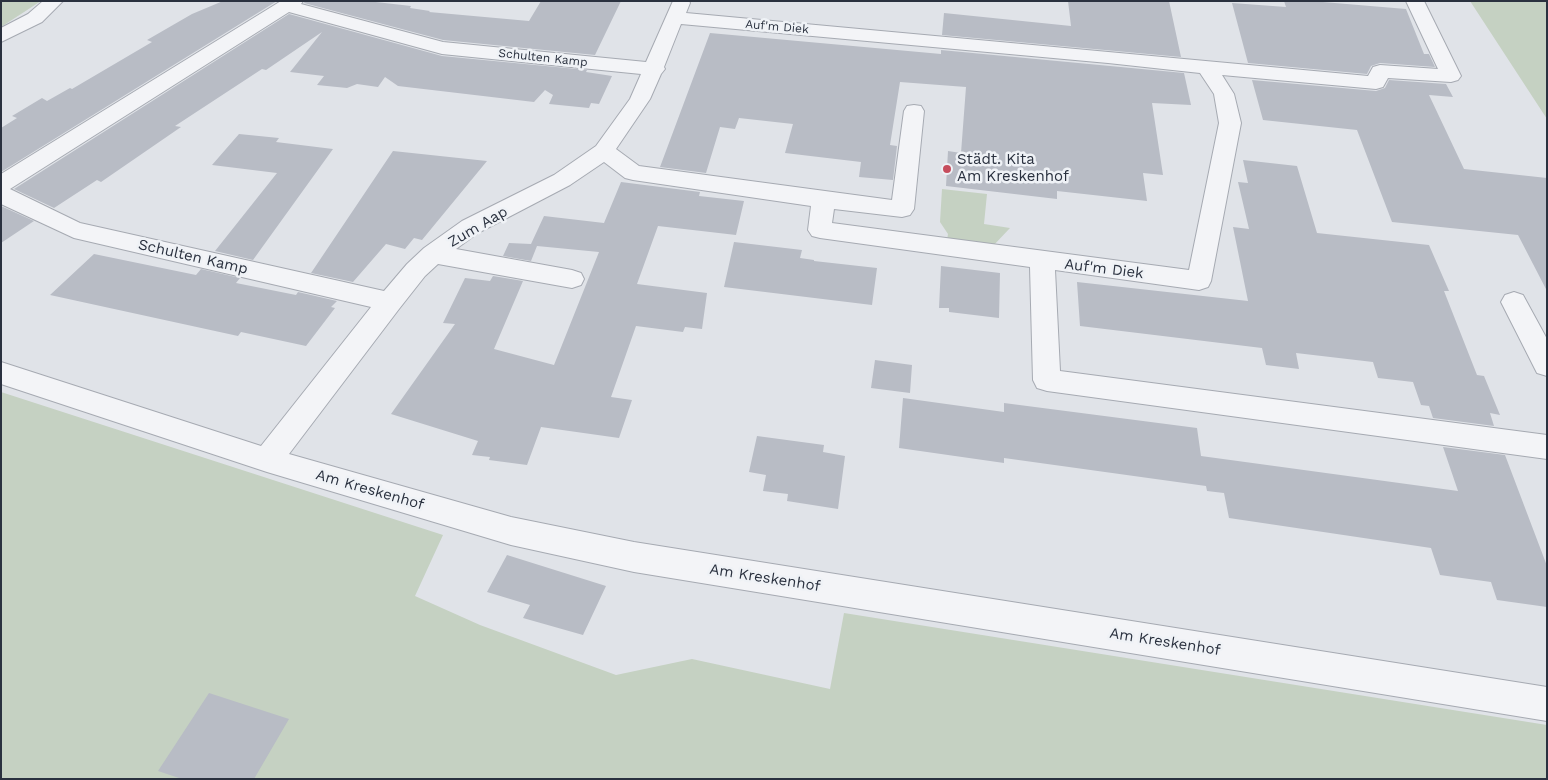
<!DOCTYPE html>
<html>
<head>
<meta charset="utf-8">
<style>
  body { margin:0 }
  #map { position:relative; width:1548px; height:780px; overflow:hidden; background:#e0e3e8; font-family:"Work Sans",sans-serif }
  canvas { display:block }
  .frame { position:absolute; inset:0; border:2px solid #2a313f; pointer-events:none }
</style>
</head>
<body>
<div id="map">
<canvas width="1548" height="780"></canvas>
<div class="frame"></div>
</div>
<script>
const g = document.querySelector('canvas').getContext('2d');
g.lineJoin = 'round';
function fill(path, color) {
  g.fillStyle = color;
  g.fill(path, 'evenodd');
}
function trace(path, color, width, dash) {
  g.strokeStyle = color;
  g.lineWidth = width;
  g.lineCap = dash ? 'butt' : 'round';
  g.setLineDash(dash || []);
  g.stroke(path);
}
function label(font, color, halo, rows, align = 'center') {
  g.font = font + ' "Work Sans",sans-serif';
  g.lineWidth = 5;
  g.setLineDash([]);
  g.textBaseline = 'middle';
  g.strokeStyle = halo;
  g.fillStyle = color;
  for (const [text, x, y, turn = 0] of rows) {
    g.save();
    g.translate(x, y);
    g.rotate((+turn || 0) * Math.PI / 180);
    g.textAlign = isNaN(turn) ? turn : align;
    if (halo) g.strokeText(text, 0, 0);
    g.fillText(text, 0, 0);
    g.restore();
  }
}
fill(new Path2D(`
  M 1,1 L 41,1 L 1,27 Z
  M 1470,1 L 1547,1 L 1547,119 Z
  M 942,189 L 987,194 L 984,224 L 1010,228 L 993,246 L 947,240 L 948,234 L 940,222 Z
  M 1,392 L 443,535 L 415,596 L 480,625 L 616,675 L 692,659 L 830,689 L 844,613 L 1547,725 L 1547,779 L 1,779 Z`), '#c5d1c2');
fill(new Path2D(`
  M 223,1 L 277,1 L 1,172 L 1,128 L 17,118 L 12,116 L 42,98 L 47,101 L 70,88 L 72,89 L 152,42 L 147,40 L 192,14 Z
  M 305,1 L 367,1 L 411,6 L 410,8 L 430,11 L 429,12 L 529,21 L 541,1 L 621,1 L 595,55 L 443,40 L 304,3 Z
  M 1068,1 L 1169,1 L 1181,57 L 942,35 L 944,13 L 1071,26 Z
  M 1284,1 L 1311,1 L 1406,9 L 1424,54 L 1429,54 L 1435,67 L 1380,63 L 1371,66 L 1367,74 L 1248,63 L 1232,3 L 1286,7 Z
  M 289,14 L 442,56 L 587,70 L 586,72 L 612,76 L 599,104 L 591,103 L 589,108 L 549,104 L 553,95 L 545,90 L 534,102 L 398,86 L 385,77 L 378,87 L 357,84 L 347,88 L 317,85 L 324,76 L 290,72 L 322,32 L 266,70 L 262,69 L 175,126 L 181,127 L 101,182 L 97,180 L 54,208 L 14,189 Z
  M 710,33 L 941,54 L 941,50 L 1184,73 L 1191,105 L 1152,103 L 1163,175 L 1143,173 L 1147,201 L 1057,191 L 1057,199 L 946,186 L 948,151 L 961,153 L 966,87 L 900,82 L 890,145 L 897,146 L 893,180 L 859,177 L 861,162 L 785,153 L 793,124 L 739,118 L 735,129 L 720,127 L 706,173 L 660,167 Z
  M 1252,80 L 1376,91 L 1385,88 L 1389,80 L 1446,84 L 1453,97 L 1429,95 L 1464,169 L 1547,178 L 1547,291 L 1518,235 L 1392,222 L 1357,130 L 1263,120 Z
  M 239,134 L 279,138 L 276,142 L 333,149 L 253,260 L 215,251 L 277,173 L 212,165 Z
  M 393,151 L 487,161 L 422,240 L 414,238 L 405,249 L 386,244 L 353,282 L 311,273 Z
  M 1243,160 L 1297,166 L 1317,233 L 1429,245 L 1449,291 L 1444,291 L 1477,375 L 1484,376 L 1500,415 L 1490,413 L 1494,426 L 1433,418 L 1429,406 L 1421,405 L 1413,382 L 1378,378 L 1373,362 L 1296,353 L 1299,369 L 1266,365 L 1262,348 L 1080,326 L 1077,282 L 1248,301 L 1233,227 L 1249,229 L 1238,182 L 1248,183 Z
  M 621,182 L 700,192 L 699,196 L 744,201 L 736,235 L 658,226 L 637,284 L 707,293 L 702,329 L 685,327 L 683,332 L 636,326 L 611,397 L 632,400 L 619,438 L 541,427 L 527,465 L 489,460 L 490,457 L 472,455 L 478,441 L 391,414 L 455,324 L 443,323 L 465,278 L 490,281 L 493,276 L 523,281 L 494,349 L 554,365 L 599,252 L 537,246 L 531,261 L 503,256 L 509,243 L 531,244 L 544,216 L 604,223 Z
  M 1,206 L 34,221 L 1,243 Z
  M 734,242 L 802,250 L 800,258 L 814,260 L 814,261 L 877,268 L 872,305 L 724,287 Z
  M 94,254 L 196,275 L 201,269 L 240,278 L 236,283 L 296,295 L 298,292 L 337,301 L 331,307 L 335,308 L 306,346 L 241,332 L 238,336 L 50,295 Z
  M 941,266 L 1000,273 L 999,318 L 949,312 L 949,308 L 939,308 Z
  M 875,360 L 912,365 L 910,393 L 871,388 Z
  M 903,398 L 1004,412 L 1004,403 L 1197,428 L 1201,456 L 1458,491 L 1443,447 L 1505,455 L 1547,566 L 1547,607 L 1497,600 L 1491,582 L 1440,575 L 1431,548 L 1229,518 L 1224,493 L 1207,491 L 1206,486 L 1004,458 L 1004,463 L 899,448 Z
  M 757,436 L 824,445 L 823,452 L 845,456 L 838,509 L 787,501 L 788,494 L 763,491 L 766,475 L 749,472 Z
  M 507,555 L 606,586 L 583,635 L 523,618 L 530,605 L 487,592 Z
  M 209,693 L 289,719 L 254,779 L 182,779 L 158,771 Z`), '#b8bcc5');
const minor = new Path2D(`
  M 43,1 L 63,1 L 42,22 L 1,42 L 1,28 L 28,14 Z
  M 281,1 L 303,1 L 301,4 L 443,42 L 646,62 L 673,1 L 689,1 L 690,3 L 686,13 L 1368,76 L 1373,67 L 1380,65 L 1438,69 L 1406,1 L 1424,1 L 1461,76 L 1458,80 L 1451,82 L 1388,78 L 1383,87 L 1376,89 L 1222,75 L 1234,94 L 1241,123 L 1211,281 L 1208,287 L 1199,290 L 1055,270 L 1060,371 L 1547,435 L 1547,459 L 1047,391 L 1037,388 L 1033,380 L 1030,267 L 820,238 L 812,236 L 808,230 L 811,206 L 633,180 L 625,178 L 604,162 L 570,185 L 478,233 L 456,249 L 572,270 L 581,273 L 584,279 L 581,285 L 572,288 L 438,264 L 425,276 L 399,309 L 289,454 L 511,517 L 634,542 L 1547,687 L 1547,721 L 634,572 L 511,545 L 267,472 L 1,384 L 1,362 L 261,446 L 371,307 L 74,238 L 1,204 L 1,174 ZM 289,12 L 442,54 L 641,74 L 630,99 L 596,146 L 554,175 L 462,221 L 424,248 L 407,264 L 384,291 L 80,223 L 10,189 ZM 681,24 L 1108,63 L 1200,73 L 1214,94 L 1219,123 L 1189,270 L 832,223 L 834,209 L 902,217 L 910,215 L 914,209 L 924,111 L 921,106 L 914,105 L 907,106 L 904,111 L 892,200 L 639,166 L 616,149 L 650,99 L 661,74 L 665,69 L 664,67 Z
  M 1514,292 L 1523,295 L 1547,339 L 1547,376 L 1537,373 L 1501,302 L 1505,295 Z`);
trace(minor, '#a6aab2', 2);
fill(minor, '#f3f4f7');
for (const [x, y, r, color] of [
  [947,169,5,"#c64d5d"]
]) {
  const dot = new Path2D();
  dot.arc(x, y, r, 0, 2 * Math.PI);
  g.fillStyle = color;
  g.fill(dot);
  trace(dot, '#eff2f6', 2);
}
label('12px', '#2a313f', '#eff2f6', [
  ["Auf'm Diek",777,27,5],
  ["Schulten Kamp",543,58,6]
]);
label('15px', '#2a313f', '#eff2f6', [
  ["Städt. Kita",957,160],
  ["Am Kreskenhof",957,177]
], 'left');
label('15px', '#2a313f', '#eff2f6', [
  ["Zum Aap",478,227,-30],
  ["Schulten Kamp",193,257,13],
  ["Auf'm Diek",1104,269,7],
  ["Am Kreskenhof",370,490,16],
  ["Am Kreskenhof",765,578,9],
  ["Am Kreskenhof",1165,642,9]
]);
</script>
</body>
</html>
